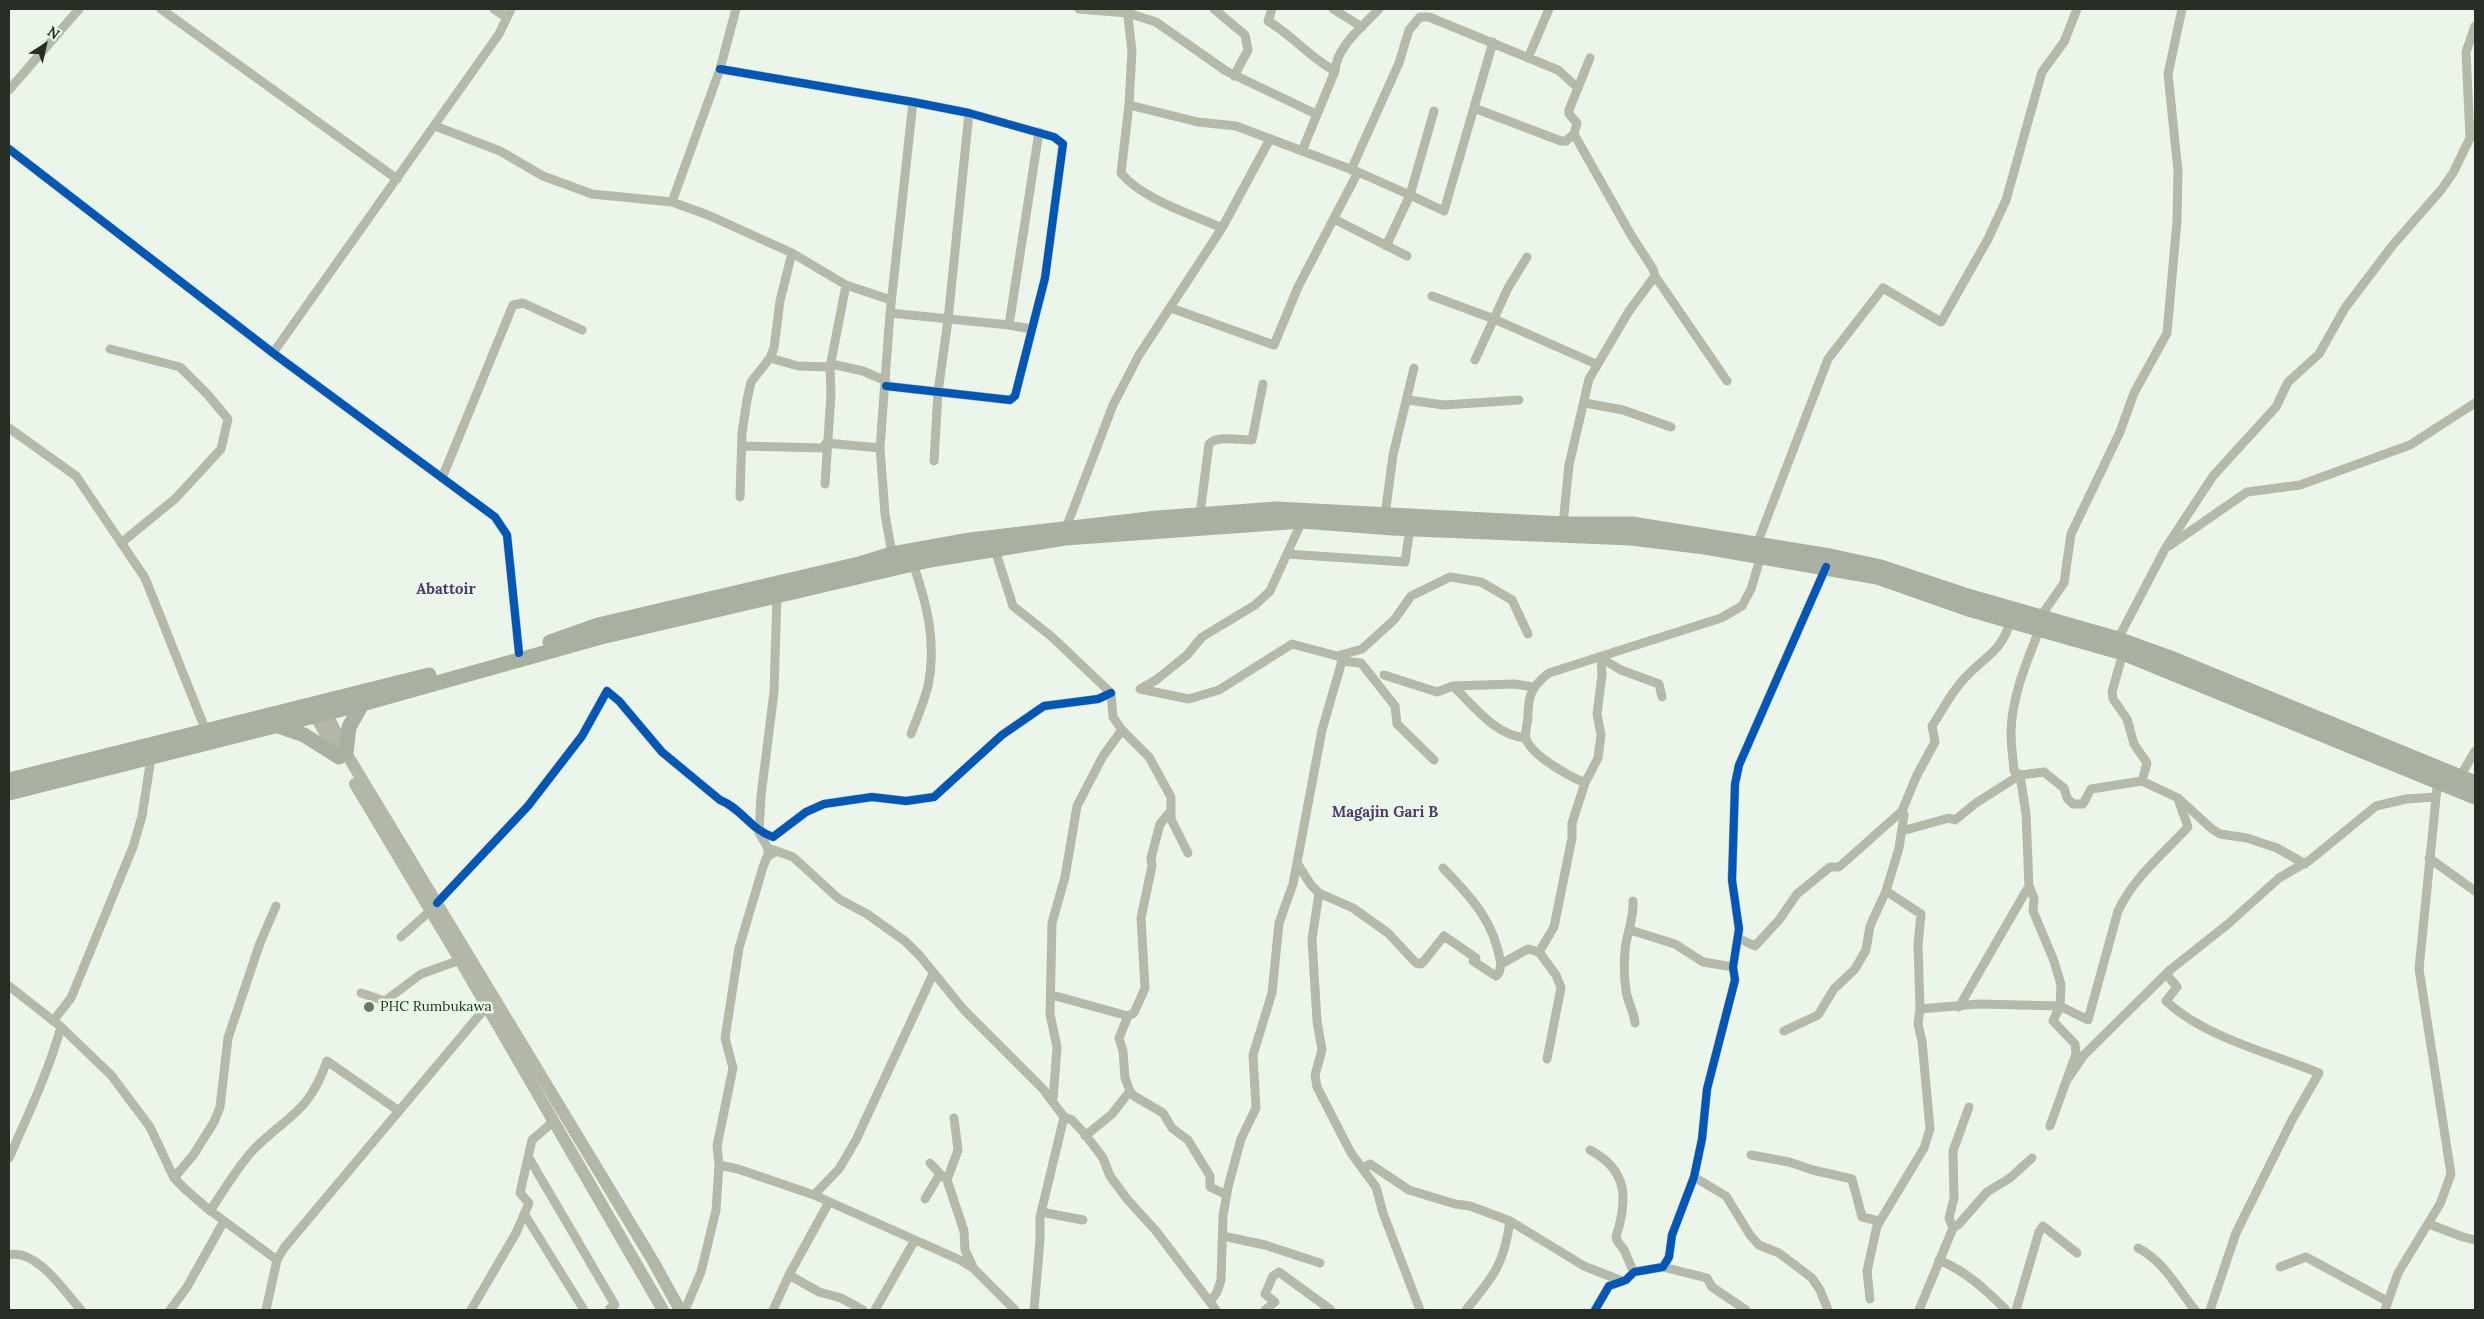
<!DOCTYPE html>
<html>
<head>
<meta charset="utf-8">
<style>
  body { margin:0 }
  #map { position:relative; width:2484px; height:1319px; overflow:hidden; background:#ebf5ea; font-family:Lora,serif }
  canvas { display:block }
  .frame { position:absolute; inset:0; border:10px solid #272e26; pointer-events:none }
  .north { position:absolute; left:20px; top:20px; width:50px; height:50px; -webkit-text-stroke:4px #e7fae5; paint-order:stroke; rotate:35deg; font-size:14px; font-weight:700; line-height:20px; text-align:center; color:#272e26 }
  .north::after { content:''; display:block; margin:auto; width:18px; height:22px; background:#272e26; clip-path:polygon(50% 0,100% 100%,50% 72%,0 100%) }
</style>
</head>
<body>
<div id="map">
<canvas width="2484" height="1319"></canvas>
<div class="frame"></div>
<div class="north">N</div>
</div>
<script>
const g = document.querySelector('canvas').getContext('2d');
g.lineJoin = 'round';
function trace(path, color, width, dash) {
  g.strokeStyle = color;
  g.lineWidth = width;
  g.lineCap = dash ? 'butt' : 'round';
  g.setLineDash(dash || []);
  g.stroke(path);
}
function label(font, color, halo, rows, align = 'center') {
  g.font = font + ' Lora,serif';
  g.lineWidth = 5;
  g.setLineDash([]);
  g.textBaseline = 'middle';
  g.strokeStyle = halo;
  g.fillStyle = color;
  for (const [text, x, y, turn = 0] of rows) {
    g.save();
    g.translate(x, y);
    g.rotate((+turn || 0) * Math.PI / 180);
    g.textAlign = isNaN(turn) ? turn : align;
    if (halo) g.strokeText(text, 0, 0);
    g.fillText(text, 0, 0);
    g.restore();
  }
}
trace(new Path2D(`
  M 161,9 L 397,179
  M 494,9 L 507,18
  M 1079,9 L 1128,13 L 1156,22 L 1226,71 L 1316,114
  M 1127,9 L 1132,51 L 1129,105 L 1121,173 C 1142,199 1191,214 1222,228
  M 1214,9 L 1245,35 L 1248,50 L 1234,76
  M 1272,9 L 1268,21 C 1292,35 1310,58 1335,71
  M 1333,9 L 1362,27
  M 1528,58 L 1549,9
  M 720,69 L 913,102 L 969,113 L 1054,137 L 1063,144 L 1045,278 L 1015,396 L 1010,400 L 886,386
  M 9,90 L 79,9
  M 1129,105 L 1198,122 L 1236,126 L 1358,172 L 1410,195 L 1386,246
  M 1474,108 L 1561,141 L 1566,141 L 1574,134
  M 1434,111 L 1410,195 L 1444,211 L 1493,42
  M 435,126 L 500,151 L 543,176 L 592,194 L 672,202 L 708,215 L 792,253 L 846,285 L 891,300
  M 9,149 L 273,353 L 495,517 L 507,535 L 519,653
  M 1302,151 L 1335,71 C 1336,47 1363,26 1379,9
  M 1351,170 L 1399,63 L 1409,30 L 1420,17 L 1429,17 L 1558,70 L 1578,88
  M 672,202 L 720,69 L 736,9
  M 1334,219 L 1407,256
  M 1655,276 L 1727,381
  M 1432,296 L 1494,319 L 1596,364
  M 1171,308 L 1274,345 L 1298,287 L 1358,172
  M 890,313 L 1009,325 L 1031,329
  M 1009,325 L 1039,132
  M 110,349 L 180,367 L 208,395 L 228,419 L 221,449 L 176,498 L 121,543
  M 273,353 L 499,34 L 511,9
  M 770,358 L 798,366 L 830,367 L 836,365 L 863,371 L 886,381
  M 1475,360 L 1508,288 L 1527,257
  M 1408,400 L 1444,405 L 1519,400
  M 1585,403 L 1623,410 L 1671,427
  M 9,428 L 76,476 L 145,578 L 206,731
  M 743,446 L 823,448 L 826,443 L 880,448
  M 934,461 L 938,392 L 948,320 L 969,113
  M 442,478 L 513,305 L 523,303 L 582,330
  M 825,484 L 831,394 L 830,367 L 846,285
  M 740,497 L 742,433 L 747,400 L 751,382 L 770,358 L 774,348 L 780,301 L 792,253
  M 1200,514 L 1209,444 C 1217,435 1240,440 1252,440 L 1263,384
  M 1385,515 L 1393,455 L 1414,368
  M 1563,524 L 1569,465 L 1589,379 L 1629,311 L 1655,276 L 1653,269 L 1631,235 L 1574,134 L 1577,123 L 1569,114 L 1569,110 L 1590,58
  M 1066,528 L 1113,405 L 1139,355 L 1222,228 L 1270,139
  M 1757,544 L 1828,359 L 1883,288 L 1941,322 L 1988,239 L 2006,200 L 2042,72 L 2064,42 L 2077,9
  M 2169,546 L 2247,492 L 2300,485 L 2410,445 L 2475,403
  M 995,550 L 1013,606 L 1052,637 L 1111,693 L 1113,717 L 1122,730 L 1149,757 L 1171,797 L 1171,819 L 1188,853
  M 892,554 L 885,514 L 880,448 L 890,313 L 913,102
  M 1287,554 L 1405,562 L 1410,528
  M 2041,616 L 2064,583 L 2071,534 L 2120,432 L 2134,393 L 2167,333 L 2177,221 L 2178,171 L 2168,74 L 2182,9
  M 2118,639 L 2165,549 L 2213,476 L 2276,407 L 2288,382 L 2319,354 L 2345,308 L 2392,246 L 2441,190 L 2453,173 L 2470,138 L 2466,52 L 2475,26
  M 2123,653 L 2112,692 L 2113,699 L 2127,719 L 2134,744 L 2147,763 L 2142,781
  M 1340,658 L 1342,661 L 1361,663 L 1395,706 L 1397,724 L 1434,760
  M 1601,658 L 1621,670 L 1659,684 L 1662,697
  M 1384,675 L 1437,692 L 1453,686 L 1514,684 L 1534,687
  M 1453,686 C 1474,706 1496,736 1526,738
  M 1140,689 L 1189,699 L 1219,690 L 1292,644 L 1337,656 L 1362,649 L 1394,620 L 1411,596 L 1450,577 L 1481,582 L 1512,600 L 1528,634
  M 1140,689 L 1156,680 L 1187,655 L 1202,637 L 1255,605 L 1270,591 L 1302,521
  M 911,734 C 917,718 924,702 928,686 C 937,644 927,603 913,564
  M 2020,775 L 2026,814 L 2029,886 L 2034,898 L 2033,911 L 2054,961 L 2061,985 L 2060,1006 L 2053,1021 L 2075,1044 L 2076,1054 L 2050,1126
  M 2020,775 L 2014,771 C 2013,758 2011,745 2011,732 C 2012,695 2027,661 2040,628
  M 2460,777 L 2475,751
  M 1585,783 C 1569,776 1532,756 1526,739 C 1524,733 1528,723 1528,716 C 1528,695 1532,686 1549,673 L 1721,618 L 1742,606 L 1751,589 L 1761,556
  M 1902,831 L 1949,818 L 1955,820 L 1976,803 L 2020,775 L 2044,772 L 2064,788 L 2067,798 L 2073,804 L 2083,804 L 2091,789 L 2142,781 L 2178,798 L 2212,829 L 2220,834 L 2247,838 L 2277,848 L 2305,864
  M 768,848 L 793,857 L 839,899 L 867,914 L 905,941 L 920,956 L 964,1010 L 1043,1089 L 1064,1117 L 1072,1120 L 1084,1133 L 1103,1158 L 1110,1176 L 1127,1199 L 1156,1231 L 1216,1310
  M 768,853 L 768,848 L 759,833 L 761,796 L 774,692 L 777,596
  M 2429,858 L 2475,891
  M 1297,863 L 1311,885 L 1319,893 L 1353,908 L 1388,933 L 1416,963 L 1421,964 L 1424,961 L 1444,936 L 1476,958 L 1473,961 L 1496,976 L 1499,973 L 1501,964
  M 1443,868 C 1472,898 1494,921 1501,964 L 1528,949 L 1539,952
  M 1319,893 L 1312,939 L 1317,1021 L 1322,1050 L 1315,1075 L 1317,1087 L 1351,1153 L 1376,1187 L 1383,1213 L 1420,1310
  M 1633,901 C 1634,921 1626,934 1625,951 C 1624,963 1624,977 1626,990 C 1627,1001 1634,1011 1635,1023
  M 437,903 L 528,806 L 582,736 L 607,691 L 619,701 L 662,752 L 720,800 C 741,808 751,830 773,837 L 806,812 L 824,804 L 872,797 L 906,801 L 934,797 L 1002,735 L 1044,706 L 1098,699 L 1111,693
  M 1630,930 L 1675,944 L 1703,962 L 1733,967
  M 401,937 L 431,910
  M 1738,938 L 1755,946 L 1779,920 L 1797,894 L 1830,867 L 1839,867 L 1902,811 L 1917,775 L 1935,742 L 1932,726 C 1942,711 1951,693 1963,680 C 1984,656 2002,653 2011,619
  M 2167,975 L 2177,987 L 2166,1001 C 2204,1037 2270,1053 2319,1073 L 2292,1120 L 2236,1233 L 2210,1310
  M 9,986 L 60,1026 L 111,1075 L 150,1127 L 174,1178 L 185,1189 L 208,1209 L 277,1260
  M 361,993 L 385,1001 L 421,974 L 460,960
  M 1052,995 L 1128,1016 L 1134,1013 L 1145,988 L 1141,918 L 1152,866 L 1151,858 L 1160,824 L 1170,812
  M 1959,1007 L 2029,886
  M 1920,1009 L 1979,1004 L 2060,1006 L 2088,1020 L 2118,911 C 2134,877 2163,854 2188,827 L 2178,799
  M 1128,1016 L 1119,1038 L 1123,1051 L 1125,1078 L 1130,1091 L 1134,1096 L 1163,1113 L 1172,1128 L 1188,1140 L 1210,1176 L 1210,1187 L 1227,1195
  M 53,1021 L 71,998 L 133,847 L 142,816 L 151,758
  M 1784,1031 L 1818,1015 L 1834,989 L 1855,969 L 1866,950 L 1870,926 L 1886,891 L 1899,848 L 1904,815 L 1902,811
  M 1547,1059 L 1561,988 L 1556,975 L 1539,952 L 1554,927 L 1572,838 L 1572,823 L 1585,783 L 1598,758 L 1601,735 L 1597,714 L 1602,675 L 1601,658
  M 2067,1080 L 2084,1055 L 2170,970 L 2228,924 L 2279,878 L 2310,860 L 2376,806 L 2406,799 L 2435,797
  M 1053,1100 L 1057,1047 L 1050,1014 L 1052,923 L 1065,877 L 1077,806 L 1103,756 L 1122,730
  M 954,1118 L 958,1150 L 947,1180 L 964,1231 L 965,1250 L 973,1267
  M 1085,1136 L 1112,1114 L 1130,1091
  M 1590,1150 C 1628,1170 1628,1199 1616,1237 C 1617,1244 1624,1247 1626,1254 C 1629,1261 1630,1265 1634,1272
  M 1751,1155 L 1789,1162 L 1813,1170 L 1852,1179 L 1862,1217 L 1879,1221
  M 9,1158 C 28,1115 48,1073 61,1027
  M 529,1158 L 615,1305 L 610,1308 L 611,1310
  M 930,1163 L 943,1177
  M 719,1165 L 738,1169 L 814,1195 L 960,1260 L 973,1268 L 1015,1310
  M 1363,1168 L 1370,1164 L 1409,1190 L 1455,1204 L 1470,1206 L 1510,1221 L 1584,1266 L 1622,1281
  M 1694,1177 L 1726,1196 L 1750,1235 L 1759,1245 L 1779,1253 L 1812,1278 L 1820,1290 L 1828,1310
  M 174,1178 L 194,1154 L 214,1122 L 220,1107 L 228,1038 L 260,943 L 276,906
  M 814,1195 L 839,1169 L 856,1140 L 933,974
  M 925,1199 L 940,1174
  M 210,1211 C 224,1190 238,1166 255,1148 C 291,1113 309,1112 327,1061 L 399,1111
  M 1041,1212 L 1083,1220
  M 525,1215 L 584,1310
  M 2429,1224 L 2463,1237 L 2475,1240
  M 1953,1228 L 1949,1218 L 1954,1198 L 1953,1151 L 1969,1107
  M 1223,1236 L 1265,1245 L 1320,1263
  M 2138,1248 C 2164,1261 2177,1288 2195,1310
  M 9,1255 C 36,1248 65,1292 81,1310
  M 1939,1260 C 1967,1272 1985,1289 2006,1310
  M 1663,1267 L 1707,1278 L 1712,1287 L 1746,1310
  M 2280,1267 L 2306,1257 L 2387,1301
  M 789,1275 L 819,1292 L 841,1298 L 863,1310
  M 1870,1299 L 1867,1271 L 1877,1226 L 1924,1148 L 1930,1129 L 1922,1041 L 1918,1024 L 1920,1009 L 1918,945 L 1921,914 L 1886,891
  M 1210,1302 L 1217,1292 L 1221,1280 L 1223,1216 L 1228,1187 L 1241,1139 L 1256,1108 L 1253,1055 L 1272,993 L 1279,923 L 1293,884 L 1322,730 L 1342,661
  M 170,1310 L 187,1287 L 224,1221
  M 266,1310 L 277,1260 L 284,1248 L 487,1006
  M 471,1310 L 516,1233 L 529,1203 L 520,1193 L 532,1140 L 554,1121
  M 685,1310 L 701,1272 L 716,1210 L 719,1165 L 717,1146 L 733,1068 L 725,1038 L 739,948 L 763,867 L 767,857 L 777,851
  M 773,1310 L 789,1275 L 829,1202
  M 875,1310 L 915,1240
  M 1034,1310 L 1040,1240 L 1040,1217 L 1064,1117
  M 1265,1310 L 1275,1302 L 1265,1294 L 1273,1276 L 1279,1272 L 1331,1310
  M 1466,1310 C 1493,1277 1504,1265 1510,1221
  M 1595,1310 L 1609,1286 L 1626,1280 L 1634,1272 L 1663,1267 L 1669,1257 L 1672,1235 L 1694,1177 L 1702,1139 L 1707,1089 L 1735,980 L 1733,967 L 1739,929 L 1732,880 L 1735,784 L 1739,765 L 1826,567
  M 1919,1310 L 1953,1228 L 1959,1224 L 1987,1192 L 2010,1178 L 2032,1158
  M 2016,1310 L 2039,1232 L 2043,1226 L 2077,1253
  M 2385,1310 L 2398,1273 L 2440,1204 L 2451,1174 L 2419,969 L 2438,778`), '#b4b9aa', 9);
trace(new Path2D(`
  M 323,706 L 346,753 L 653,1261 L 680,1310
  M 311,708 L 338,756
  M 355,784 L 460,960 L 663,1310`), '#b2b7a8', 12);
trace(new Path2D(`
  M 550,642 L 598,625 L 859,564 L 892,554 L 970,540 L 1157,518 L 1276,509 L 1563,524 L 1632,524 L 1830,556 L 1881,567 L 1971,597 L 2118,639 L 2168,657 L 2475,783
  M 278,726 L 304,735 L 339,757
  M 346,753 L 349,727 L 362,704
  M 9,780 L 429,675
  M 9,793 L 362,704 L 601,637 L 930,560 L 1065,538 L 1302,521 L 1392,528 L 1631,538 L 1705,547 L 1877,577 L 1968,609 L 2123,653 L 2475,797`), '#aab0a1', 15);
trace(new Path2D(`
  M 720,69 L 913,102 L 969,113 L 1054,137 L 1063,144 L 1045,278 L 1015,396 L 1010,400 L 886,386
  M 9,149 L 273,353 L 495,517 L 507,535 L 519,653
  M 437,903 L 528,806 L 582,736 L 607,691 L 619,701 L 662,752 L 720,800 C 741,808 751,830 773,837 L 806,812 L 824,804 L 872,797 L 906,801 L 934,797 L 1002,735 L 1044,706 L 1098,699 L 1111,693
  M 1595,1310 L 1609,1286 L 1626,1280 L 1634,1272 L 1663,1267 L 1669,1257 L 1672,1235 L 1694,1177 L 1702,1139 L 1707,1089 L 1735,980 L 1733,967 L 1739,929 L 1732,880 L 1735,784 L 1739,765 L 1826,567`), '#0057b8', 8);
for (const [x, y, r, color] of [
  [369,1007,6,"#6c746b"]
]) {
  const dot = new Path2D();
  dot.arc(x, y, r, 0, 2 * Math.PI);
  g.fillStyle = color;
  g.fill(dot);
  trace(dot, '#e7fae5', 2);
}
label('14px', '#272e26', '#e7fae5', [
  ["PHC Rumbukawa",380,1007]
], 'left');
label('bold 15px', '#513773', '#e7fae5', [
  ["Abattoir",446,590],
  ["Magajin Gari B",1385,813]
]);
</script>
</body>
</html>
